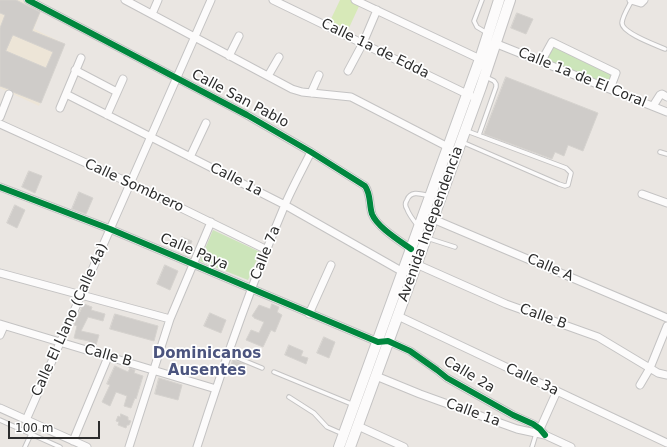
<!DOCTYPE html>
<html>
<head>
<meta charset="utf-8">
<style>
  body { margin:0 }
  #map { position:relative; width:667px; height:447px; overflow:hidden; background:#eae6e2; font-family:"DejaVu Sans",sans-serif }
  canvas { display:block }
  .scale { position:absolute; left:8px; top:421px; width:92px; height:18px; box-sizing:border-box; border:2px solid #2c2c2c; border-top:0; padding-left:5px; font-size:12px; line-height:14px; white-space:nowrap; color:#2c2c2c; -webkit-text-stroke:3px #fff; paint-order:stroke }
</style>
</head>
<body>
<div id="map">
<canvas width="667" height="447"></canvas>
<div class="scale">100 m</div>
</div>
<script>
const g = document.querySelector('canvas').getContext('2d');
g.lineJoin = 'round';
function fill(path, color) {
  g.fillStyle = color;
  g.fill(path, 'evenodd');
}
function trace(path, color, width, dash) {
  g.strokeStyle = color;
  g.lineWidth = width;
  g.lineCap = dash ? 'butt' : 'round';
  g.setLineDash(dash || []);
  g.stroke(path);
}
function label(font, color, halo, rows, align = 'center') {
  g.font = font + ' "DejaVu Sans",sans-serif';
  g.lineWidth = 3.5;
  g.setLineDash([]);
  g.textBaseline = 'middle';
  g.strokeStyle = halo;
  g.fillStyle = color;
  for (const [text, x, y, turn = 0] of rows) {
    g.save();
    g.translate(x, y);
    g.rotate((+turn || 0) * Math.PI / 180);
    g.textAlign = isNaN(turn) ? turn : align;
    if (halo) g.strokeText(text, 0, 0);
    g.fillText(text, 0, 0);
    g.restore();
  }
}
fill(new Path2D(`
  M 0,0 L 21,0 L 41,11 L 34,29 L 65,44 L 39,106 L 0,88 Z`), '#ede5d7');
fill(new Path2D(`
  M 551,47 L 554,47 L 611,74 L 612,75 L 609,84 L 606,84 L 545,61 Z
  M 213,230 L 260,252 L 248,280 L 200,261 Z`), '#cce5ba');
fill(new Path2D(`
  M 340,0 L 351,0 L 360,4 L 348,30 L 330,21 Z`), '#d7e9b8');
const building = new Path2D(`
  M 0,0 L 16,0 L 40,12 L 32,31 L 65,44 L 41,103 L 13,92 L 11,90 L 0,86 L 0,28 L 5,15 L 0,13 ZM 13,35 L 53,52 L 46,68 L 6,51 Z
  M 517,13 L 533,19 L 526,34 L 511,28 Z
  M 506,77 L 598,113 L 583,151 L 568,145 L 564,156 L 555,152 L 552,159 L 484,134 Z
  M 29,171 L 42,176 L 35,193 L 22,187 Z
  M 79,192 L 93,198 L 86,214 L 72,209 Z
  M 15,205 L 25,210 L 17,228 L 7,223 Z
  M 182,237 L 192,241 L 187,253 L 178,249 Z
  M 165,265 L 178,271 L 170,290 L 157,284 Z
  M 84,304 L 92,307 L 91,310 L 105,314 L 103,321 L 88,317 L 81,331 L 99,335 L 96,345 L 89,342 L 89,341 L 74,338 L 77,326 L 74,325 Z
  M 272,304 L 279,307 L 277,312 L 282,315 L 275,332 L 271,330 L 263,347 L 246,340 L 251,330 L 259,333 L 264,322 L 254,318 L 254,317 L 252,316 L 259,305 L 270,309 Z
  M 210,313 L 226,320 L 221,333 L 204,326 Z
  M 115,314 L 158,326 L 154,341 L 110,329 Z
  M 324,337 L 335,342 L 329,358 L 317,353 Z
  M 289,345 L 303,351 L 301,356 L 308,358 L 306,364 L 285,355 Z
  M 233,360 L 245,364 L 242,374 L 230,370 Z
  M 115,366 L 128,372 L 130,368 L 135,370 L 134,373 L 143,376 L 136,399 L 135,398 L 131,408 L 124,406 L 127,396 L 116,392 L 110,406 L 102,402 L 110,385 L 107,384 Z
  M 159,378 L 182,385 L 178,400 L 155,394 Z
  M 121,414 L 128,417 L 128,420 L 131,421 L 129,425 L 127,425 L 126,428 L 118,425 L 119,422 L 116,421 L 118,416 L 120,417 Z`);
fill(building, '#cfccc9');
trace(building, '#d5d2ce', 1);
const lane = new Path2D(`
  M 482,0 L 474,21 L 477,27 L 487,33
  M 632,0 C 629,6 622,17 622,23 C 622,33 656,45 665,49
  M 479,135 L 496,87 L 496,84 L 494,81 L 486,77
  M 462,142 L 559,184 L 565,186 L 568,185 L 571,173 L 566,168 L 467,131
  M 660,152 L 667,154
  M 418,226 C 414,221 409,215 407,209 C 405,206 405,203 407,200 C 411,190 421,194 430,196
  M 427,238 L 455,247
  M 228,354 L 262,368
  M 274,372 L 354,405
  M 289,397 L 314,413 L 327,427 L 343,434
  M 0,420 L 60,447
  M 25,447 L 31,434
  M 532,447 L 536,434`);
const street = new Path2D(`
  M 28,0 L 247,115 L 311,152 L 365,186 C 371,194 369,205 372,214 C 377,227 400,241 411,249
  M 125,0 L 292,89 L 302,92 L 351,97 L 448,147
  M 273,0 L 471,96
  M 355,0 L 480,59
  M 631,0 L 641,3 L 644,0
  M 152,14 L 158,0
  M 497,44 L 667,112
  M 229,56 L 239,36
  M 541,62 L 552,42 L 616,73 L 610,89
  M 75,70 L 117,92
  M 348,71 L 363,43 L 377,10
  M 268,76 L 279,57
  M 311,93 L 319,75
  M 66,94 L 285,205 L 403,272
  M 653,106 L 660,95 L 662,94 L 667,97
  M 60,108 L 81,58
  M 107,115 L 123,79
  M 0,117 L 9,94
  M 0,124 L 130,183 L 267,250
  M 190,157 L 206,123
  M 0,187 L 110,229 L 378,342 L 388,341 L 410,351 L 437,370 L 447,378 L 513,415 L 533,424 L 540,429 L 545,435
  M 642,194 L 667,203
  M 433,219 L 667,318
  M 416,264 L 506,304 L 598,337 L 658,373 L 667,375
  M 0,273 L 170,319
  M 309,314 L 331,265
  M 398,316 L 667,443
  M 0,324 L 216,389
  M 0,335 L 4,326
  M 376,376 L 420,394 L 517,429 L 545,435 L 571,447
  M 640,385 L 650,368 L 667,326
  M 0,408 L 87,447
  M 26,420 L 211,0
  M 358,426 L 404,447
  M 540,429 L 557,391
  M 73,441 L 108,357
  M 129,447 L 170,319 L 211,222
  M 197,447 C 223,366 251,285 284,207 C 292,188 302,170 311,152`);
const secondary = new Path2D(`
  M 339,447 L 480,59 L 499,0
  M 350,447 L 481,87 L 510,0`);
trace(lane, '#c4c3c3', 5.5);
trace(street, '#c4c3c3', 9);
trace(secondary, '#c4c3c3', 12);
trace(lane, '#fcfbfb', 3.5);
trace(street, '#fcfbfb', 7);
trace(secondary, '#fcfbfb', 10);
trace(new Path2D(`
  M 28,0 L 247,115 L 311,152 L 365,186 C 371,194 369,205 372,214 C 377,227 400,241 411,249
  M 0,187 L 110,229 L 378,342 L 388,341 L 410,351 L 437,370 L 447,378 L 513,415 L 533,424 L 540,429 L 545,435`), '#00873e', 6);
label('14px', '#2c2c2c', '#fff', [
  ["Calle 1a de Edda",375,49,26],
  ["Calle 1a de El Coral",582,78,22],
  ["Calle San Pablo",240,99,28],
  ["Calle 1a",236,180,27],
  ["Calle Sombrero",134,186,25],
  ["Avenida Independencia",431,224,-70],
  ["Calle Paya",194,252,23],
  ["Calle 7a",266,253,-68],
  ["Calle A",550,268,23],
  ["Calle B",543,317,20],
  ["Calle El Llano (Calle 4a)",70,320,-66],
  ["Calle B",108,356,16],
  ["Calle 2a",469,375,31],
  ["Calle 3a",532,380,25],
  ["Calle 1a",473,413,20]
]);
label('bold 15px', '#4b547e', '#fff', [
  ["Dominicanos",207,354],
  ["Ausentes",207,371]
]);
</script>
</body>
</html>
